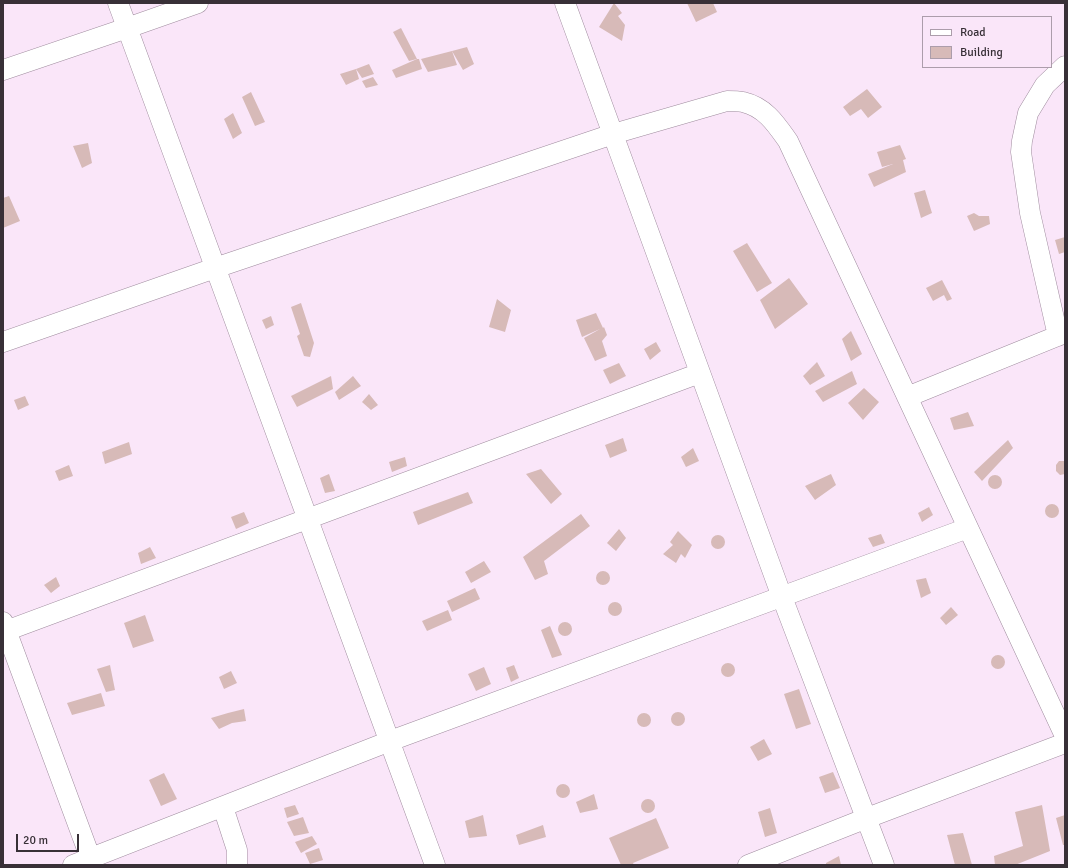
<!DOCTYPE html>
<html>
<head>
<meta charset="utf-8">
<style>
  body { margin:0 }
  #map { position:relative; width:1068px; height:868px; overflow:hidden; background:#fae6f9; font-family:Signika,sans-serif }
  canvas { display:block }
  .frame { position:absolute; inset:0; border:4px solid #383037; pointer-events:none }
  .legend { position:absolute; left:922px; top:16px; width:130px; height:52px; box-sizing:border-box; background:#fae6f9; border:1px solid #ac9dab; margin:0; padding:5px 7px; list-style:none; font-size:12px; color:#383037 }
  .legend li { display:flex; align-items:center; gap:8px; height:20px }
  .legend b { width:20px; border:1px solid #ac9dab }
  .scale { position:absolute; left:16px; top:834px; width:63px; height:18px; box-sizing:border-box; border:2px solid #383037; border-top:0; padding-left:5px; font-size:12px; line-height:14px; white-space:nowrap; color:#383037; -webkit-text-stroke:3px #fae6f9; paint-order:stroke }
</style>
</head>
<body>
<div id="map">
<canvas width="1068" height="868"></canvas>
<div class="frame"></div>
<ul class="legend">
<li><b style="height:5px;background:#fff"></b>Road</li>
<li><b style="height:11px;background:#d7bab8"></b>Building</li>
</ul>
<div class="scale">20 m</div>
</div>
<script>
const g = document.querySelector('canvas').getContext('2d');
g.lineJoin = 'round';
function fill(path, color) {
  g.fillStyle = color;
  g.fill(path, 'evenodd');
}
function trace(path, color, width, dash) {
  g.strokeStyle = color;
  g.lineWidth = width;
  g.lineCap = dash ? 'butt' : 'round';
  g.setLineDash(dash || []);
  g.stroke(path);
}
fill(new Path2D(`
  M 614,3 L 622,13 L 618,16 L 625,25 L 622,41 L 599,27 Z
  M 687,3 L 713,3 L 717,12 L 696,22 Z
  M 401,28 L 417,59 L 419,59 L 422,69 L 396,78 L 392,70 L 417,59 L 409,61 L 393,32 Z
  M 467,47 L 474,64 L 463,70 L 452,51 Z
  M 452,51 L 457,65 L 428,72 L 421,59 Z
  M 369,64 L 374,74 L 362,78 L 356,69 Z
  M 356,69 L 359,79 L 346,85 L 340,74 Z
  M 373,77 L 378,85 L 366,88 L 362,81 Z
  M 867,89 L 882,107 L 868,118 L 861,109 L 850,116 L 843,107 Z
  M 251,92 L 265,122 L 255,126 L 242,97 Z
  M 233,113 L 242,133 L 233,139 L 224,119 Z
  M 88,143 L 92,163 L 82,168 L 73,146 Z
  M 900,145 L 906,159 L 903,160 L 906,172 L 874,187 L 868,174 L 893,164 L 882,167 L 877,152 Z
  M 925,190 L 932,213 L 921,218 L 914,193 Z
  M 9,196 L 20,221 L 3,228 L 3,198 Z
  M 974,213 L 979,216 L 989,216 L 990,224 L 974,231 L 967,216 Z
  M 1065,237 L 1065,252 L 1059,254 L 1055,240 Z
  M 747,243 L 772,283 L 757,292 L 733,251 Z
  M 789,278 L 808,304 L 775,329 L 760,300 Z
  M 942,280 L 952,299 L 947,301 L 944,295 L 933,301 L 926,288 Z
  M 497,299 L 511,310 L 505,332 L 489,327 Z
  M 301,303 L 314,343 L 310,357 L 304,356 L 297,336 L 300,334 L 291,307 Z
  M 596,313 L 603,328 L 604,327 L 607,335 L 602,341 L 607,356 L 595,361 L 584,338 L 600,329 L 582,337 L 576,320 Z
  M 271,316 L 274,325 L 266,329 L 262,320 Z
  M 851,331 L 862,354 L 851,361 L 842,339 Z
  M 656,342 L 661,351 L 650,360 L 644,349 Z
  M 817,362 L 825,376 L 810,385 L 803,376 Z
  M 619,363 L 626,376 L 610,384 L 603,370 Z
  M 852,371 L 857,384 L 823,402 L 815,391 Z
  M 331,376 L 333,389 L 297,407 L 291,396 Z
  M 353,376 L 361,386 L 339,400 L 335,392 Z
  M 864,388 L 879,402 L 863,420 L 848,403 Z
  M 369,394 L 378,405 L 371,410 L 362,402 Z
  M 25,396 L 29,405 L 18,410 L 14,400 Z
  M 968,412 L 974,426 L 954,430 L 950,418 Z
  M 623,438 L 627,451 L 610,458 L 605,445 Z
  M 1008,440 L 1013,448 L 982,481 L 974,472 Z
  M 129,442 L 132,454 L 105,464 L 102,452 Z
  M 693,448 L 699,461 L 686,467 L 681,457 Z
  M 405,457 L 407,466 L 392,472 L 389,462 Z
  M 1059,461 L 1065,461 L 1065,474 L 1060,475 L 1056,471 L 1056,465 Z
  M 69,465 L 73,476 L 59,481 L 55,471 Z
  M 541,469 L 562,494 L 551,504 L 526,474 Z
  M 329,474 L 335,491 L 325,493 L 320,478 Z
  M 831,474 L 836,485 L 815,500 L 805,486 Z
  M988 482a7 7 0 1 1 14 0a7 7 0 1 1-14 0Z
  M 468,492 L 473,503 L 418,525 L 413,512 Z
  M1045 511a7 7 0 1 1 14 0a7 7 0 1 1-14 0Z
  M 929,507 L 933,515 L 922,522 L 918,513 Z
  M 244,512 L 249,523 L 236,529 L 231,517 Z
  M 581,514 L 590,526 L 544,561 L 548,574 L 535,580 L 523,557 Z
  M 619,529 L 626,538 L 616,551 L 607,543 Z
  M 678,531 L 692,545 L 685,558 L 681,554 L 676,563 L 663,554 L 673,545 L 670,542 Z
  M 881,534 L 885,543 L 873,547 L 868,538 Z
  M711 542a7 7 0 1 1 14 0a7 7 0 1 1-14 0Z
  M 150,547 L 156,558 L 141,564 L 138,553 Z
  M 484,561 L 491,572 L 471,583 L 465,572 Z
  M596 578a7 7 0 1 1 14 0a7 7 0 1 1-14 0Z
  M 56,577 L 60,586 L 51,593 L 44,585 Z
  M 926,578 L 931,593 L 921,598 L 916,580 Z
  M 475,588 L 480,599 L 452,612 L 447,601 Z
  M608 609a7 7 0 1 1 14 0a7 7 0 1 1-14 0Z
  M 951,607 L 958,615 L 946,625 L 940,618 Z
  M 448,610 L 452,620 L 427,631 L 422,621 Z
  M 145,615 L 154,641 L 133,648 L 124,623 Z
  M558 629a7 7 0 1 1 14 0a7 7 0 1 1-14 0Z
  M 550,626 L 562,655 L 552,658 L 541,630 Z
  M991 662a7 7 0 1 1 14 0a7 7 0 1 1-14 0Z
  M721 670a7 7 0 1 1 14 0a7 7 0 1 1-14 0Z
  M 110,665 L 115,690 L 106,692 L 97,669 Z
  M 514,665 L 519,678 L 511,682 L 506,668 Z
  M 484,667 L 491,684 L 476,691 L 468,674 Z
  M 231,671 L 237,683 L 224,689 L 219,677 Z
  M 799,689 L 811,724 L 796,729 L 784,694 Z
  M 101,693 L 105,706 L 72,715 L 67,703 Z
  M 244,709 L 246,721 L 232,723 L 219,729 L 211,718 L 228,713 Z
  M671 719a7 7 0 1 1 14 0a7 7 0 1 1-14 0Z
  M637 720a7 7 0 1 1 14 0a7 7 0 1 1-14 0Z
  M 764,739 L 772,754 L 758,761 L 750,747 Z
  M 833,772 L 840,788 L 825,793 L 819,777 Z
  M 164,773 L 177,799 L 161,806 L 149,780 Z
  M556 791a7 7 0 1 1 14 0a7 7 0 1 1-14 0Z
  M 594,794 L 598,809 L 580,813 L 576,802 Z
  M641 806a7 7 0 1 1 14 0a7 7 0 1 1-14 0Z
  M 295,805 L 299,814 L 287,818 L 284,808 Z
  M 1042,805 L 1050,851 L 1015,865 L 995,865 L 994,856 L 1023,846 L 1015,812 Z
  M 770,808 L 777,833 L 765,837 L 758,812 Z
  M 483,815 L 487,836 L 469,838 L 465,821 Z
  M 1065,815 L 1065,845 L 1063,845 L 1056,818 Z
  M 303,817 L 309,833 L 294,836 L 287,822 Z
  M 656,818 L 669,848 L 633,863 L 634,865 L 621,865 L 609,838 Z
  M 543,825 L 546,837 L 519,845 L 516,835 Z
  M 963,833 L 972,865 L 955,865 L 947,835 Z
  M 312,836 L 317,844 L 301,853 L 295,842 Z
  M 319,848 L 323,860 L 310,864 L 305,853 Z
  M 839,856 L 841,865 L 826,865 L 826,863 Z`), '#d7bab8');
const street = new Path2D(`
  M 118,3 L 435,865
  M 565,3 L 782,597 L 884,865
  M 3,70 L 127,28 L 198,3
  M 1058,336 L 1030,213 L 1021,152 L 1022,141 L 1028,113 L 1045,85 L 1065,66
  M 3,342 L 215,268 L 613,134 L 727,101 C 732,101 738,101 743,102 C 765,107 776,124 788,141 L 1065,736
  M 907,397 L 1065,333
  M 3,622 L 93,865
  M 3,632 L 700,373
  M 223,807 L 237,850 L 237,865
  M 73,865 L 390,741 L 968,528
  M 748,865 L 867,818 L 1065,743`);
trace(street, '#9f8c9e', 21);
trace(street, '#fff', 20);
</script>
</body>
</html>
